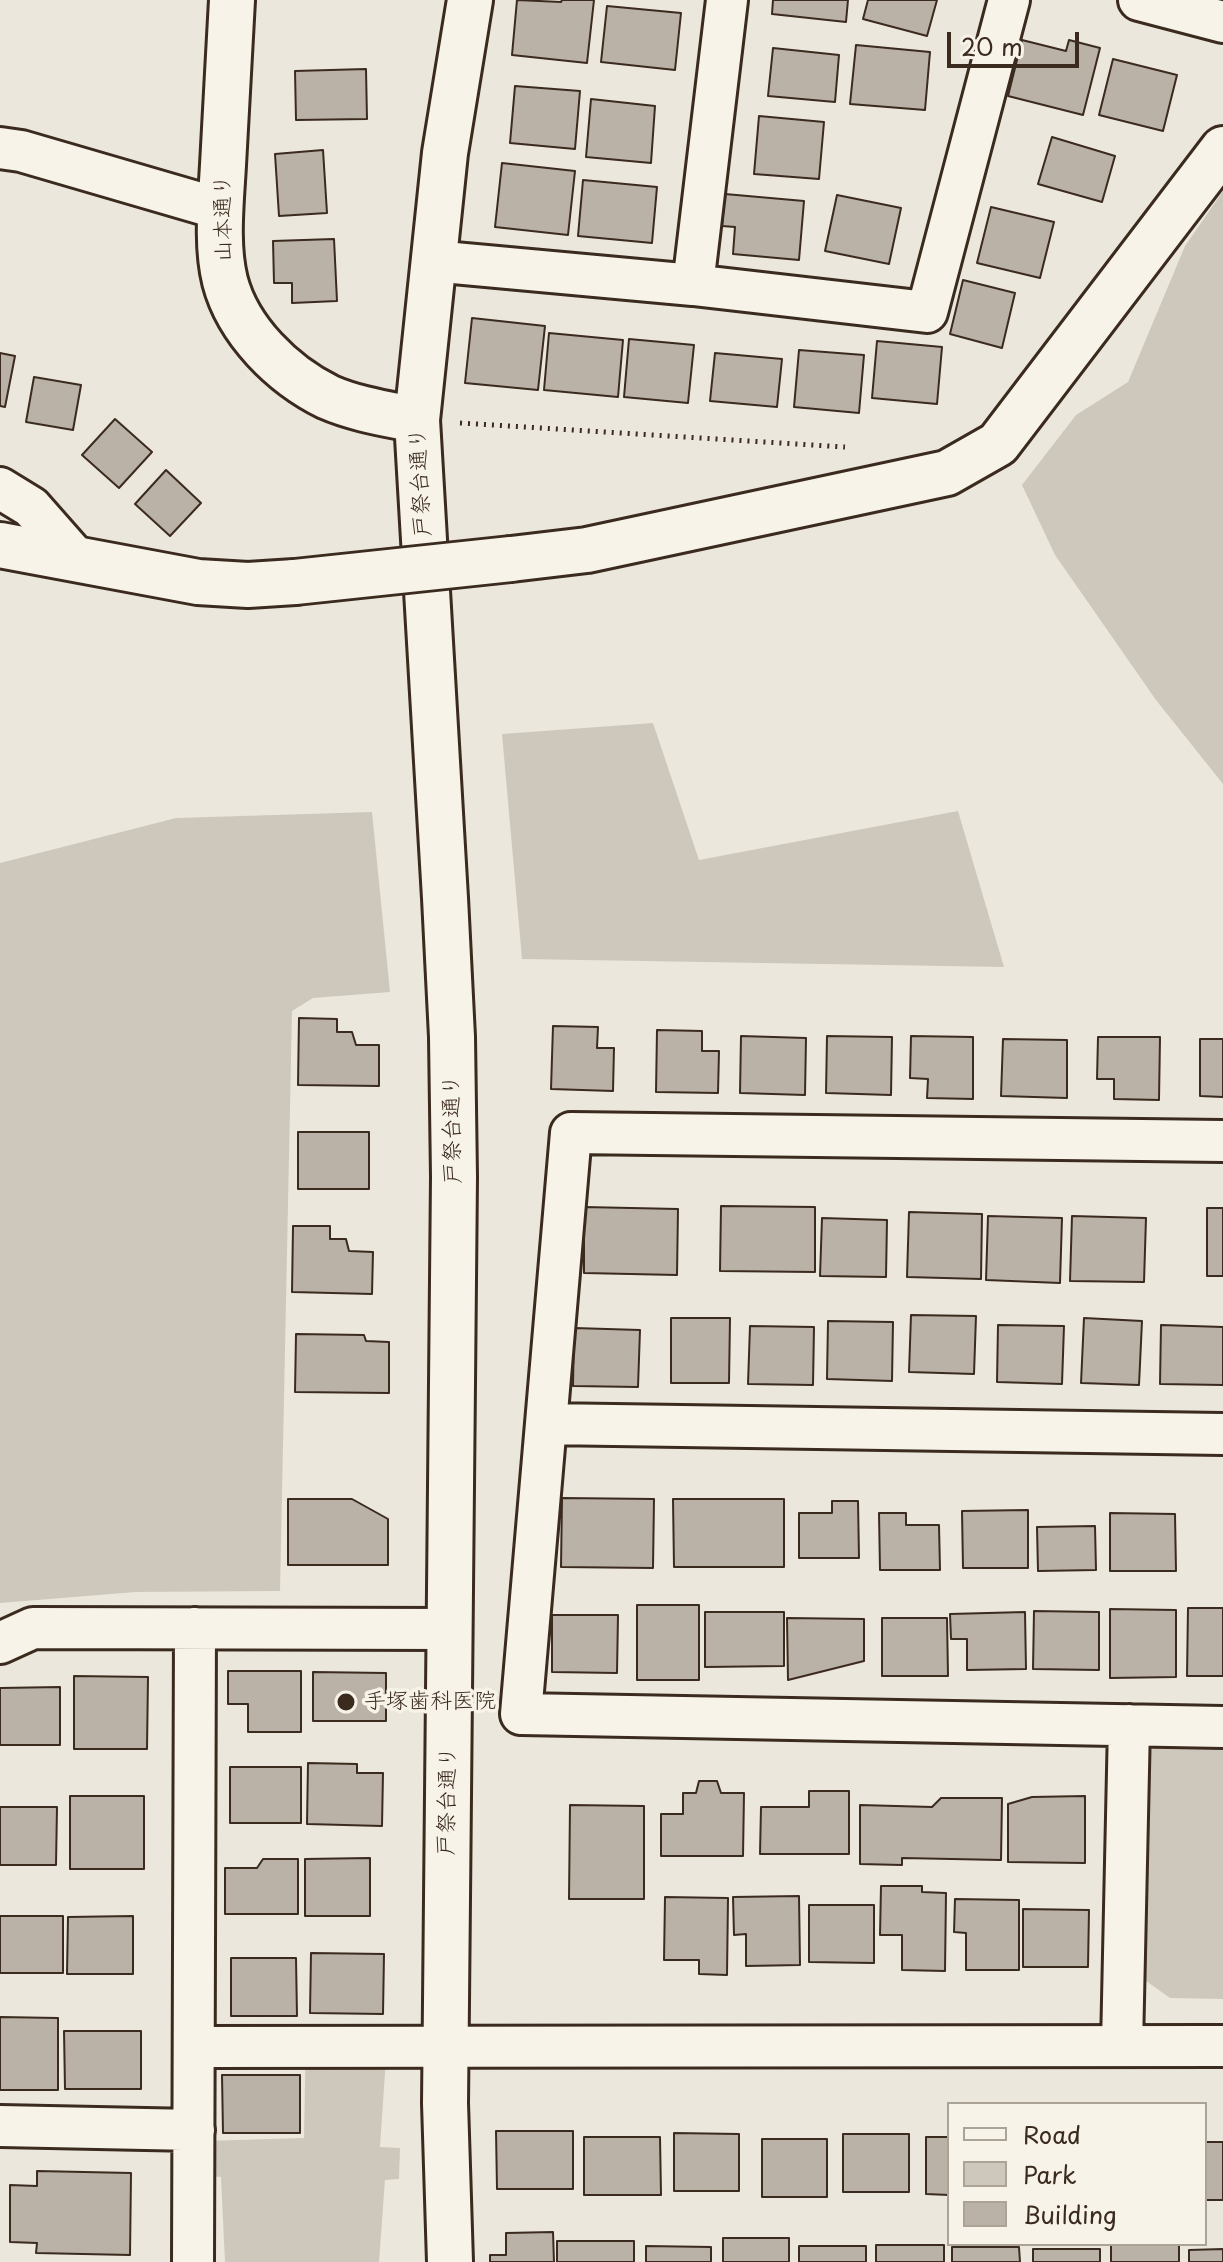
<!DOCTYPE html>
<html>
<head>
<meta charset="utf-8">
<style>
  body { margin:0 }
  #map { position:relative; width:1223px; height:2262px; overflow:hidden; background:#ece7dc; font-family:"Playpen Sans",sans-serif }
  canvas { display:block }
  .legend { position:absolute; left:947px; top:2102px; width:260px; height:144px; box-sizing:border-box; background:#f7f3e8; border:2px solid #aca397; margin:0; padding:10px 14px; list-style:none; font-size:24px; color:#3b2a1e }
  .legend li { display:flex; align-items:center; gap:16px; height:40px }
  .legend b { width:40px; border:2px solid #aca397 }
  .scale { position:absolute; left:947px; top:32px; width:132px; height:36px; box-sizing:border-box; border:4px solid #3b2a1e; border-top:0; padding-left:10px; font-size:24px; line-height:28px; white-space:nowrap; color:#3b2a1e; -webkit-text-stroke:6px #f7f3e8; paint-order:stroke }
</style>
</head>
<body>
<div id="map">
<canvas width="1223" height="2262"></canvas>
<ul class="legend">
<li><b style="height:10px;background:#f7f3e8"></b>Road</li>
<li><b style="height:22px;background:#cec8bc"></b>Park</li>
<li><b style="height:22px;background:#bab2a7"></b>Building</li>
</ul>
<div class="scale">20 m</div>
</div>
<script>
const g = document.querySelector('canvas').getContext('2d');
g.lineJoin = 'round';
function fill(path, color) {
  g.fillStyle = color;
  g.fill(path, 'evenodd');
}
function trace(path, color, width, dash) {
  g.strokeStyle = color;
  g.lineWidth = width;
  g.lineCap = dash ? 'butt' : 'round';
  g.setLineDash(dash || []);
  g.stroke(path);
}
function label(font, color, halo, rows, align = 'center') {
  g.font = font + ' "Playpen Sans","Klee One",sans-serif';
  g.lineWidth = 7;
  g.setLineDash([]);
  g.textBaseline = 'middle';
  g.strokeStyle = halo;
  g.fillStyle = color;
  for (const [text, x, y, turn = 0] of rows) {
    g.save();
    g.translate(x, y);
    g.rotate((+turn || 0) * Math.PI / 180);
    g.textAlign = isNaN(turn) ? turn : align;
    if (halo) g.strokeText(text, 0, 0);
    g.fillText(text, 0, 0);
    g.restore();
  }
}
fill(new Path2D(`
  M 1223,191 L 1223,784 L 1156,700 L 1055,555 L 1022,485 L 1076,415 L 1128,382 L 1185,246 Z
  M 653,723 L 699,860 L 958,811 L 1004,967 L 522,959 L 502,734 Z
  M 372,812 L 390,992 L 313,998 L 292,1011 L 280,1591 L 136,1592 L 0,1603 L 0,863 L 176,818 Z
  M 1159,1745 L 1223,1746 L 1223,1999 L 1170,1998 L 1139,1976 L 1139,1758 Z
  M 306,2029 L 386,2058 L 380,2147 L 400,2148 L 399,2179 L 385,2180 L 379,2262 L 225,2262 L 221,2177 L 204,2176 L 204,2141 L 304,2138 Z`), '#cec8bc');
const building = new Path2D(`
  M 517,0 L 561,2 L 562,0 L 594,0 L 587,63 L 512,55 Z
  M 773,0 L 848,0 L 846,22 L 772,14 Z
  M 868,0 L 937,0 L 927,36 L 863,19 Z
  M 607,6 L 681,13 L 675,70 L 601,62 Z
  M 1022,40 L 1066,51 L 1069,40 L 1100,48 L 1083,115 L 1008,96 Z
  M 856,45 L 930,52 L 925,110 L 850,104 Z
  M 773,48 L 839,55 L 835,102 L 768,96 Z
  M 1113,59 L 1177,75 L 1163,131 L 1099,115 Z
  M 366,69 L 367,119 L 296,120 L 295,71 Z
  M 515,86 L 580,91 L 575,149 L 510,143 Z
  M 591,99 L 655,106 L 651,163 L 586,157 Z
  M 759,116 L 824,122 L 819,179 L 754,174 Z
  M 1052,137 L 1115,156 L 1102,202 L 1038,184 Z
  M 323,150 L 327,213 L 279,216 L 275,154 Z
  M 502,163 L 575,171 L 568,235 L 495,227 Z
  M 583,180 L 657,187 L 652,243 L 578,236 Z
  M 725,194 L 804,201 L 799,260 L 733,254 L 735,227 L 722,226 Z
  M 837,195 L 901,208 L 889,264 L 825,251 Z
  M 991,207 L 1054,222 L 1040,278 L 977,263 Z
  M 334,239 L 337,301 L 292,303 L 292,283 L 274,283 L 273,241 Z
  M 963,280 L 1015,293 L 1002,348 L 950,334 Z
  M 472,318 L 545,326 L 538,390 L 465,383 Z
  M 549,333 L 623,340 L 618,397 L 544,390 Z
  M 629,339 L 694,345 L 688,403 L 624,397 Z
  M 877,341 L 942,347 L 937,404 L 872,398 Z
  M 799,350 L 864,355 L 859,413 L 794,407 Z
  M 0,353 L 15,356 L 5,407 L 0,406 Z
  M 715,353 L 782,359 L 777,407 L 710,401 Z
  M 34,377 L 81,385 L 73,430 L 26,422 Z
  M 115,419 L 152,452 L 119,488 L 82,455 Z
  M 166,470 L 201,503 L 170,536 L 135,504 Z
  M 299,1018 L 337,1019 L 337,1032 L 352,1032 L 356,1045 L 379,1045 L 379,1086 L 298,1085 Z
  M 553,1026 L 598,1027 L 597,1048 L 614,1048 L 613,1091 L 551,1089 Z
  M 657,1030 L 702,1031 L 702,1051 L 719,1051 L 718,1093 L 656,1092 Z
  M 741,1036 L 806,1038 L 805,1095 L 740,1093 Z
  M 827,1036 L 892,1037 L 891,1095 L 826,1093 Z
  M 911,1036 L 973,1037 L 973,1099 L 927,1098 L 928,1079 L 910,1078 Z
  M 1098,1037 L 1160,1037 L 1159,1100 L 1114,1099 L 1114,1079 L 1097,1079 Z
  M 1003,1039 L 1067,1040 L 1067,1098 L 1001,1096 Z
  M 1200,1039 L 1223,1039 L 1223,1097 L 1200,1096 Z
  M 298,1132 L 369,1132 L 369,1189 L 298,1189 Z
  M 721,1206 L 815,1207 L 815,1272 L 720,1271 Z
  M 584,1207 L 678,1209 L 677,1275 L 584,1273 Z
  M 1207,1208 L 1223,1208 L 1223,1276 L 1207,1276 Z
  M 909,1212 L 982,1214 L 981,1279 L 907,1277 Z
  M 988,1216 L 1062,1218 L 1060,1283 L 986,1280 Z
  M 1072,1216 L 1146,1218 L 1144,1282 L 1070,1281 Z
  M 822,1218 L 887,1220 L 886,1277 L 820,1276 Z
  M 293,1226 L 330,1226 L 330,1239 L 346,1239 L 349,1251 L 373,1252 L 372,1294 L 292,1292 Z
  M 911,1315 L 976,1316 L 974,1374 L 909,1372 Z
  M 671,1318 L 730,1318 L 729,1383 L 671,1383 Z
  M 1084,1318 L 1142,1321 L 1139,1385 L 1081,1383 Z
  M 828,1321 L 893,1322 L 892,1381 L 827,1379 Z
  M 998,1325 L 1064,1326 L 1062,1384 L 997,1382 Z
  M 1161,1325 L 1223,1327 L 1223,1385 L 1160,1384 Z
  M 750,1326 L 814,1327 L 813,1385 L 748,1384 Z
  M 574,1328 L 640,1330 L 638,1387 L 573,1386 Z
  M 296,1334 L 364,1335 L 366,1341 L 389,1342 L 389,1393 L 295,1392 Z
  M 562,1498 L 654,1499 L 653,1568 L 561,1567 Z
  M 288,1499 L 352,1499 L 388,1519 L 388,1565 L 288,1565 Z
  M 673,1499 L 784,1499 L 784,1567 L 674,1567 Z
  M 832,1501 L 858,1501 L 859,1558 L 799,1558 L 799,1513 L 832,1513 Z
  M 1028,1510 L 1028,1568 L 963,1568 L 962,1511 Z
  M 879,1513 L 906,1513 L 906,1525 L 939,1525 L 940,1570 L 880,1570 Z
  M 1110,1513 L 1175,1514 L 1176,1571 L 1110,1571 Z
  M 1095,1526 L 1096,1570 L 1038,1571 L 1037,1527 Z
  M 637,1605 L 699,1605 L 699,1680 L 637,1680 Z
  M 1188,1608 L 1223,1608 L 1223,1676 L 1187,1676 Z
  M 1110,1609 L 1176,1610 L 1176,1677 L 1110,1678 Z
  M 1034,1611 L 1099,1612 L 1099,1670 L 1033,1669 Z
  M 705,1612 L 784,1612 L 784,1666 L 705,1667 Z
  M 1025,1612 L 1026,1669 L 967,1670 L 967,1639 L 951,1639 L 950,1614 Z
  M 552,1615 L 618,1615 L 617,1673 L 552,1672 Z
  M 787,1618 L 864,1619 L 864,1661 L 788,1680 Z
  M 882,1618 L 947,1618 L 948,1676 L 882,1676 Z
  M 228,1671 L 301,1671 L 301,1732 L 248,1732 L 248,1704 L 228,1704 Z
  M 313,1672 L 386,1673 L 386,1721 L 313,1721 Z
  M 74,1676 L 148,1677 L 147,1749 L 74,1749 Z
  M 60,1687 L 60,1745 L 0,1745 L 0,1688 Z
  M 308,1763 L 357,1764 L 357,1773 L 383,1773 L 382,1826 L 307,1824 Z
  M 230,1767 L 301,1767 L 301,1823 L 230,1823 Z
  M 699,1781 L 717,1781 L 721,1793 L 744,1793 L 743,1856 L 661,1856 L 661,1814 L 683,1814 L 683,1793 L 696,1793 Z
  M 809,1791 L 849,1791 L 849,1854 L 760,1854 L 761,1807 L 809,1807 Z
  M 70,1796 L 144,1796 L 144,1869 L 70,1869 Z
  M 1085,1796 L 1085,1863 L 1008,1862 L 1008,1804 L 1032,1797 Z
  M 941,1798 L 1002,1798 L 1001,1860 L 902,1858 L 902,1865 L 860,1864 L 860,1805 L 932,1807 Z
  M 570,1805 L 644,1806 L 644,1899 L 569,1899 Z
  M 0,1807 L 57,1807 L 56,1865 L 0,1865 Z
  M 370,1858 L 370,1916 L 305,1916 L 305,1859 Z
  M 263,1859 L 298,1859 L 298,1914 L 225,1914 L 225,1868 L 257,1868 Z
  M 881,1886 L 922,1886 L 922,1892 L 946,1893 L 945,1971 L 902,1970 L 902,1935 L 880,1935 Z
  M 799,1896 L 800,1965 L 746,1966 L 746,1934 L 734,1935 L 733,1897 Z
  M 665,1897 L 728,1898 L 727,1975 L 699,1974 L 699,1960 L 664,1960 Z
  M 955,1899 L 1019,1900 L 1019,1970 L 966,1970 L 966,1933 L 954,1932 Z
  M 809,1905 L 874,1905 L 874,1963 L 809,1962 Z
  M 1023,1909 L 1089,1910 L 1088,1967 L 1023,1967 Z
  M 0,1916 L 63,1916 L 63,1973 L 0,1973 Z
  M 133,1916 L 133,1974 L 67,1974 L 68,1917 Z
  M 311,1953 L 384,1954 L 383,2014 L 310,2013 Z
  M 231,1958 L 296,1958 L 297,2016 L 231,2016 Z
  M 0,2017 L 58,2018 L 58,2090 L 0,2090 Z
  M 64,2031 L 141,2031 L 141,2089 L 65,2089 Z
  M 222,2075 L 300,2075 L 300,2133 L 223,2133 Z
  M 496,2131 L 573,2131 L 573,2189 L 497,2189 Z
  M 674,2133 L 739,2134 L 739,2191 L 674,2191 Z
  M 843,2134 L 909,2134 L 909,2192 L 843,2192 Z
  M 584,2137 L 660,2137 L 661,2195 L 584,2195 Z
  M 926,2137 L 949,2137 L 949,2195 L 926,2194 Z
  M 762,2139 L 827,2139 L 827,2197 L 762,2197 Z
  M 1205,2142 L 1223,2142 L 1223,2200 L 1205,2200 Z
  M 37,2171 L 131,2173 L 130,2255 L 36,2253 L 37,2243 L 10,2242 L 10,2185 L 37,2186 Z
  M 553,2232 L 554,2262 L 490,2262 L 490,2255 L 506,2255 L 506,2233 Z
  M 723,2238 L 789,2238 L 789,2262 L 723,2262 Z
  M 557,2241 L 634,2241 L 634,2262 L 557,2262 Z
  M 1111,2244 L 1179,2244 L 1179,2262 L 1111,2262 Z
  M 876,2245 L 944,2245 L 944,2262 L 876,2262 Z
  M 646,2246 L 711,2247 L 711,2262 L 646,2262 Z
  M 799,2246 L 866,2246 L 866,2262 L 799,2262 Z
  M 952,2247 L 1019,2247 L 1020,2262 L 952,2262 Z
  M 1033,2249 L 1100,2249 L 1100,2262 L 1033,2262 Z
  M 1223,2249 L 1223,2262 L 1189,2262 L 1189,2250 Z`);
fill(building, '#bab2a7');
trace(building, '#3b2a1e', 2);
const minor = new Path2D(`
  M 1139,0 L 1223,22
  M 0,148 L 21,151 L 220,209
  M 432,261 L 693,285 L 927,312 L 1009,0
  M 693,285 L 727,0
  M 0,488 L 31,507 L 75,557
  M 1223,1141 L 571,1133 L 521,1714 L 1223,1727
  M 546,1424 L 1223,1434
  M 0,1643 L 33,1628 L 450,1629
  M 1122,2046 L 1129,1725
  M 194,2047 L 1223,2046
  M 0,2126 L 194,2130
  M 193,2262 L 195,1628`);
const tertiary = new Path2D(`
  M 232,0 C 229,55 226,110 223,165 C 221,202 216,245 225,281 C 238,331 283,375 328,397 C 355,409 388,414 417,420
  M 0,545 L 198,582 L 248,585 L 295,582
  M 511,559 L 587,550 L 947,473 L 998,444 L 1223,149
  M 450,2262 L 445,2103 L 454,1177 L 452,1037 L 445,898 L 417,420 L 445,153 L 470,0`);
trace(minor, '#3b2a1e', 46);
trace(tertiary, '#3b2a1e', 50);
trace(new Path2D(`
  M 460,423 L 845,447`), '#3b2a1e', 5, [2, 6]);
trace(minor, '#f7f3e8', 40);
trace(tertiary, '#f7f3e8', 44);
const tertiaryBridge = new Path2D(`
  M 295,582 L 511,559`);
trace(tertiaryBridge, '#3b2a1e', 50, []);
trace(tertiaryBridge, '#f7f3e8', 44);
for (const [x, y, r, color] of [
  [346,1702,10,"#3b2a1e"]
]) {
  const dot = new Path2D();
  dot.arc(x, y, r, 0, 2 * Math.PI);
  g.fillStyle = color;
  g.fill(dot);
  trace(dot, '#f7f3e8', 3);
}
label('22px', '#3b2a1e', '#f7f3e8', [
  ["山本通り",224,218,-91],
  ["戸祭台通り",421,482,-93],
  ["戸祭台通り",453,1129,-91],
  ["戸祭台通り",448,1801,-89]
]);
label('22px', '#3b2a1e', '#f7f3e8', [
  ["手塚歯科医院",364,1702]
], 'left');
</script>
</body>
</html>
